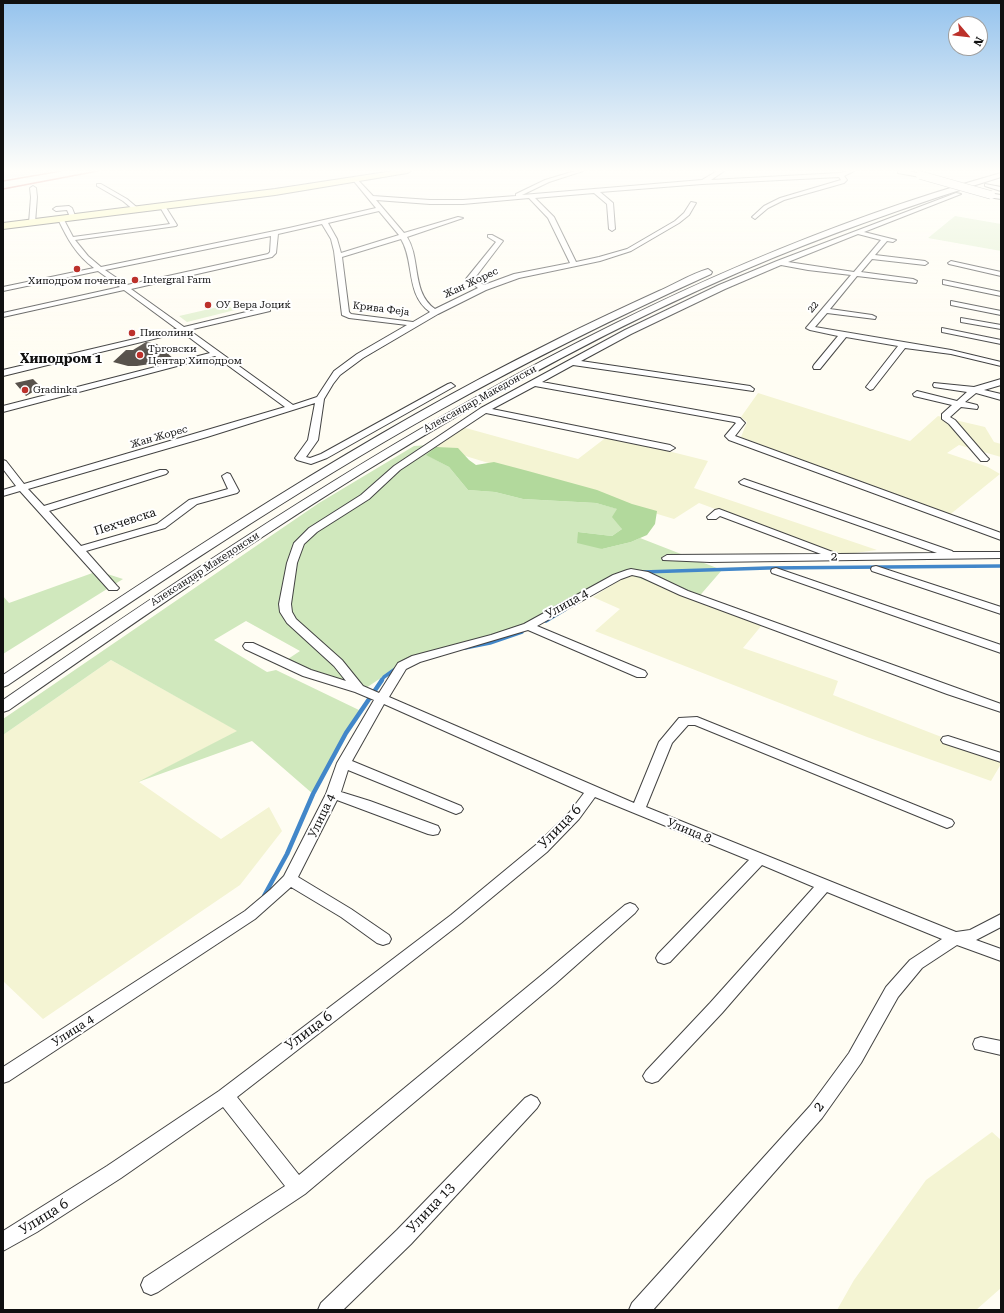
<!DOCTYPE html>
<html>
<head>
<meta charset="utf-8">
<style>
  body { margin:0 }
  #map { position:relative; width:1004px; height:1313px; overflow:hidden; background:#fffdf3; font-family:"Roboto Serif",serif }
  canvas { display:block }
  .frame { position:absolute; inset:0; border:4px solid #101010; pointer-events:none }
  .north { position:absolute; left:948px; top:16px; width:40px; height:40px; box-sizing:border-box; background:#fff; border:1px solid #9f9f9f; border-radius:50%; rotate:118deg; font-size:11px; font-weight:700; line-height:16px; text-align:center; color:#101010 }
  .north::after { content:''; display:block; margin:auto; width:14px; height:18px; background:#bc312b; clip-path:polygon(50% 0,100% 100%,50% 72%,0 100%) }
</style>
</head>
<body>
<div id="map">
<canvas width="1004" height="1313"></canvas>
<div class="frame"></div>
<div class="north">N</div>
</div>
<script>
const g = document.querySelector('canvas').getContext('2d');
g.lineJoin = 'round';
function fill(path, color) {
  g.fillStyle = color;
  g.fill(path, 'evenodd');
}
function trace(path, color, width, dash) {
  g.strokeStyle = color;
  g.lineWidth = width;
  g.lineCap = dash ? 'butt' : 'round';
  g.setLineDash(dash || []);
  g.stroke(path);
}
function label(font, color, halo, rows, align = 'center') {
  g.font = font + ' "Roboto Serif",serif';
  g.lineWidth = 4;
  g.setLineDash([]);
  g.textBaseline = 'middle';
  g.strokeStyle = halo;
  g.fillStyle = color;
  for (const [text, x, y, turn = 0] of rows) {
    g.save();
    g.translate(x, y);
    g.rotate((+turn || 0) * Math.PI / 180);
    g.textAlign = isNaN(turn) ? turn : align;
    if (halo) g.strokeText(text, 0, 0);
    g.fillText(text, 0, 0);
    g.restore();
  }
}
fill(new Path2D(`
  M 3,171 L 52,171 L 3,179 Z`), '#ede5ed');
fill(new Path2D(`
  M 758,393 L 910,441 L 938,416 L 985,427 L 994,442 L 1001,444 L 1001,457 L 959,445 L 947,453 L 988,467 L 1000,474 L 947,517 L 741,437 L 747,422 L 741,417 Z
  M 462,427 L 578,459 L 608,436 L 708,461 L 694,488 L 877,550 L 840,555 L 699,503 L 674,519 L 429,445 Z
  M 629,574 L 762,625 L 743,648 L 838,681 L 833,695 L 1001,760 L 1001,764 L 991,781 L 867,737 L 595,631 L 620,609 L 593,597 Z
  M 111,660 L 238,731 L 139,782 L 221,839 L 269,807 L 282,831 L 240,885 L 43,1019 L 3,981 L 3,735 Z
  M 992,1132 L 1001,1140 L 1001,1288 L 976,1310 L 837,1310 L 854,1280 L 926,1180 Z`), '#f4f4d3');
fill(new Path2D(`
  M 429,445 L 436,447 L 427,455 L 449,467 L 468,490 L 495,492 L 523,499 L 596,503 L 618,509 L 622,529 L 612,536 L 578,532 L 602,549 L 631,542 L 640,538 L 722,570 L 696,600 L 628,574 L 606,584 L 559,614 L 532,628 L 490,643 L 403,663 L 366,688 L 285,661 L 300,651 L 246,621 L 214,640 L 267,672 L 276,670 L 361,711 L 346,733 L 313,794 L 252,741 L 138,782 L 237,731 L 111,660 L 3,735 L 3,719 L 319,503 L 414,446 Z
  M 98,571 L 123,579 L 3,654 L 3,596 L 9,603 Z`), '#d0e8bd');
fill(new Path2D(`
  M 436,447 L 458,448 L 469,460 L 476,465 L 494,462 L 528,471 L 597,490 L 632,504 L 657,511 L 655,524 L 647,535 L 631,542 L 602,549 L 577,543 L 578,532 L 612,536 L 622,529 L 612,517 L 617,509 L 596,503 L 523,499 L 495,492 L 468,490 L 449,467 L 426,455 Z`), '#b2d99c');
fill(new Path2D(`
  M 955,216 L 1001,224 L 1001,251 L 928,238 Z
  M 227,305 L 235,310 L 187,322 L 179,316 Z`), '#e1f0ce');
trace(new Path2D(`
  M 643,572 L 768,568 L 1001,566
  M 546,621 L 566,609
  M 465,648 L 490,643 L 522,632
  M 381,681 L 384,677 L 398,667`), '#4287c9', 3.5);
trace(new Path2D(`
  M 264,896 L 287,854 L 313,794 L 346,733 L 382,680`), '#4287c9', 4.5);
fill(new Path2D(`
  M 146,342 L 157,344 L 175,360 L 161,360 L 150,364 L 137,366 L 128,366 L 113,362 L 126,350 L 133,350 Z
  M 33,379 L 41,387 L 26,396 L 15,383 Z`), '#58524c');
const minor = new Path2D(`
  M 575,171 L 583,171 L 549,182 L 522,195 L 702,180 L 717,171 L 724,171 L 711,180 L 840,173 L 847,171 L 854,171 L 844,176 L 847,180 L 844,183 L 784,200 L 768,208 L 755,219 L 752,217 L 764,206 L 780,198 L 841,180 L 839,177 L 702,184 L 600,192 L 613,203 L 615,229 L 612,231 L 609,229 L 607,204 L 594,193 L 535,198 L 554,217 L 576,262 L 599,257 L 627,249 L 675,221 L 684,213 L 691,202 L 696,203 L 689,215 L 679,223 L 631,251 L 600,261 L 519,278 L 486,290 L 438,314 L 363,358 L 340,375 L 333,384 L 324,399 L 318,440 L 306,457 L 310,458 L 321,454 L 448,384 L 451,383 L 455,386 L 327,458 L 311,464 L 297,460 L 295,458 L 308,440 L 315,403 L 207,437 L 28,489 L 44,506 L 160,470 L 166,470 L 168,472 L 166,474 L 49,511 L 81,546 L 157,524 L 189,500 L 228,489 L 222,476 L 227,473 L 230,474 L 239,491 L 237,493 L 197,504 L 165,528 L 86,551 L 117,586 L 119,588 L 117,590 L 109,590 L 20,491 L 3,496 L 3,490 L 16,486 L 3,469 L 3,460 L 6,461 L 24,484 L 285,407 L 215,356 L 3,412 L 3,406 L 210,353 L 182,332 L 3,376 L 3,370 L 177,329 L 124,290 L 3,317 L 3,313 L 120,287 L 98,271 L 3,291 L 3,287 L 94,268 C 76,255 67,238 58,219 L 59,218 L 63,218 L 73,237 L 170,224 L 160,207 L 165,206 L 177,225 L 176,226 L 75,240 L 88,256 L 101,267 L 289,228 L 376,208 L 353,180 L 356,178 L 373,196 L 430,200 L 463,200 L 516,196 L 516,194 L 545,180 ZM 529,198 L 548,218 L 570,263 L 514,274 L 484,285 L 474,279 L 503,241 L 492,235 L 488,235 L 488,237 L 496,242 L 466,279 L 478,288 L 435,309 C 411,292 421,259 407,237 L 463,218 L 458,217 L 404,233 L 376,200 L 430,204 L 463,204 ZM 379,211 L 399,235 L 341,253 L 337,239 L 328,223 ZM 322,224 L 331,239 L 334,251 L 342,315 L 349,318 L 407,325 L 357,354 L 334,371 L 317,397 L 293,405 L 189,330 L 270,311 L 270,307 L 267,307 L 184,327 L 131,289 L 272,257 L 276,253 L 278,234 ZM 271,236 L 270,252 L 268,254 L 127,285 L 105,270 ZM 401,239 C 415,262 405,294 430,312 L 413,322 L 351,314 L 349,312 L 342,257 Z
  M 97,184 L 101,184 L 127,199 L 140,210 L 135,211 L 123,201 L 97,186 Z
  M 985,184 L 1001,187 L 1001,191 L 985,186 Z
  M 33,186 L 36,188 L 37,197 L 35,223 L 32,225 L 29,223 L 31,197 L 30,188 Z
  M 956,193 L 961,194 L 864,232 L 896,240 L 893,242 L 887,241 L 875,255 L 925,261 L 928,263 L 925,265 L 872,259 L 861,272 L 913,279 L 917,281 L 916,283 L 857,276 L 830,309 L 872,315 L 876,317 L 875,319 L 827,313 L 815,327 L 951,350 L 1001,362 L 1001,366 L 951,354 L 905,348 L 873,389 L 870,390 L 866,387 L 898,346 L 846,337 L 820,369 L 814,369 L 813,367 L 814,365 L 838,336 L 810,330 L 806,328 L 851,275 L 808,270 L 781,265 L 725,289 L 631,334 L 581,361 L 750,386 L 754,389 L 753,391 L 573,365 L 542,382 L 740,418 L 745,423 L 735,436 L 1001,533 L 1001,540 L 729,440 L 725,436 L 736,423 L 734,422 L 535,386 L 492,409 L 670,445 L 675,448 L 670,451 L 486,413 L 400,470 L 369,499 L 317,532 L 304,544 L 297,563 L 291,604 L 292,612 L 296,619 L 342,660 L 363,686 L 379,693 L 398,663 L 412,656 L 491,635 L 524,624 L 613,575 L 627,570 L 631,569 L 648,572 L 688,591 L 1001,704 L 1001,712 L 947,694 L 680,595 L 641,577 L 632,575 L 621,579 L 537,626 L 645,671 L 647,674 L 645,677 L 637,677 L 528,630 L 420,662 L 406,669 L 389,697 L 634,803 L 659,742 L 679,718 L 697,717 L 952,820 L 954,823 L 952,826 L 947,828 L 942,826 L 695,725 L 688,725 L 672,743 L 646,807 L 956,932 L 970,930 L 1001,914 L 1001,927 L 976,940 L 1001,949 L 1001,961 L 957,945 L 922,968 L 898,997 L 861,1063 L 822,1118 L 653,1310 L 629,1310 L 632,1303 L 810,1106 L 849,1053 L 886,987 L 910,960 L 942,939 L 827,892 L 722,1013 L 658,1081 L 652,1083 L 646,1081 L 643,1076 L 646,1071 L 710,1003 L 814,887 L 762,865 L 670,962 L 664,964 L 658,962 L 656,958 L 658,954 L 749,860 L 595,797 L 579,819 L 547,852 L 461,923 L 237,1097 L 299,1175 L 543,974 L 625,905 L 630,903 L 635,905 L 638,909 L 635,913 L 555,984 L 305,1194 L 158,1292 L 151,1295 L 144,1292 L 141,1285 L 144,1278 L 285,1186 L 223,1107 L 121,1178 L 37,1232 L 3,1251 L 3,1231 L 107,1166 L 219,1091 L 451,915 L 537,844 L 569,813 L 584,793 L 384,704 L 352,761 L 461,806 L 463,809 L 461,812 L 456,814 L 451,812 L 348,770 L 341,792 L 370,801 L 438,826 L 440,830 L 438,834 L 433,835 L 428,834 L 337,800 L 298,877 L 351,909 L 389,935 L 391,939 L 389,943 L 383,945 L 377,943 L 341,917 L 291,887 L 255,919 L 9,1081 L 3,1083 L 3,1067 L 245,911 L 270,890 L 284,876 L 326,794 L 337,763 L 374,700 L 355,692 L 303,676 L 245,649 L 243,646 L 245,643 L 253,643 L 311,670 L 346,681 L 334,666 L 287,623 L 280,612 L 279,604 L 287,563 L 294,543 L 309,528 L 361,495 L 394,466 L 481,408 L 625,330 L 719,285 L 777,261 ZM 858,234 L 881,240 L 854,272 L 788,262 Z
  M 69,206 L 72,208 L 76,218 L 75,219 L 71,219 L 67,210 L 56,211 L 53,209 L 56,207 Z
  M 951,261 L 1001,272 L 1001,276 L 949,264 L 948,263 Z
  M 943,280 L 1001,292 L 1001,296 L 943,284 Z
  M 951,301 L 1001,311 L 1001,315 L 951,305 Z
  M 961,318 L 1001,325 L 1001,329 L 961,322 Z
  M 942,328 L 1001,340 L 1001,344 L 942,332 Z
  M 1001,379 L 1001,385 L 984,390 L 1001,394 L 1001,400 L 976,393 L 965,402 L 977,405 L 978,407 L 977,409 L 961,407 L 950,417 L 955,420 L 987,457 L 989,459 L 987,461 L 981,461 L 949,424 L 942,419 L 942,414 L 952,405 L 914,396 L 913,394 L 917,391 L 957,401 L 967,392 L 934,387 L 933,385 L 934,383 L 974,387 Z
  M 744,479 L 952,551 L 953,552 L 1001,552 L 1001,558 L 710,562 L 663,560 L 662,558 L 667,555 L 821,554 L 720,516 L 716,519 L 708,519 L 707,517 L 715,510 L 719,509 L 838,554 L 937,553 L 741,484 L 739,482 Z
  M 876,566 L 1001,607 L 1001,614 L 872,571 L 871,569 L 872,567 Z
  M 776,568 L 1001,645 L 1001,653 L 772,573 L 771,571 L 772,569 Z
  M 948,736 L 1001,753 L 1001,762 L 943,743 L 941,740 L 943,737 Z
  M 981,1037 L 1001,1041 L 1001,1055 L 975,1049 L 973,1044 L 975,1039 Z
  M 531,1095 L 537,1098 L 540,1103 L 537,1108 L 411,1244 L 343,1310 L 318,1310 L 321,1303 L 397,1230 L 525,1098 Z`);
const tertiary = new Path2D(`
  M 898,171 L 910,171 L 924,175 L 920,177 L 898,173 Z
  M 1001,173 L 1001,177 C 914,204 828,234 744,270 C 481,383 242,547 9,710 L 3,712 L 3,700 C 313,486 634,275 1001,173 Z
  M 988,193 L 1001,195 L 1001,199 L 988,197 Z
  M 708,269 L 712,272 L 711,274 C 619,316 529,360 440,410 C 291,493 149,589 8,685 L 3,687 L 3,675 C 180,557 358,438 548,344 C 585,325 622,308 659,291 C 675,284 691,274 708,269 Z`);
const secondary = new Path2D(`
  M 393,171 L 411,171 L 407,173 L 275,195 L 3,229 L 3,223 L 275,189 Z`);
trace(minor, '#434343', 2);
trace(tertiary, '#434343', 2);
trace(secondary, '#323232', 2);
fill(minor, '#fff');
fill(tertiary, '#fff');
fill(secondary, '#fcfab0');
trace(new Path2D(`
  M 3,181 L 61,171
  M 3,189 L 98,171`), '#bc312b', 1.5);
const tertiaryBridge = new Path2D(`
  M 920,175 L 991,195`);
trace(tertiaryBridge, '#434343', 9, []);
trace(tertiaryBridge, '#fff', 8);
const sky = g.createLinearGradient(0, 0, 0, 355);
sky.addColorStop(0, '#95c3ed');
sky.addColorStop(0.48, '#fffefa');
sky.addColorStop(1, '#fffefa00');
g.fillStyle = sky;
g.fillRect(0, 0, 1004, 355);
for (const [x, y, r, color] of [
  [77,269,4,"#bc312b"],
  [135,280,4,"#bc312b"],
  [208,305,4,"#bc312b"],
  [132,333,4,"#bc312b"],
  [140,355,4,"#bc312b"],
  [25,390,4,"#bc312b"]
]) {
  const dot = new Path2D();
  dot.arc(x, y, r, 0, 2 * Math.PI);
  g.fillStyle = color;
  g.fill(dot);
  trace(dot, '#fff', 1.5);
}
label('10px', '#101010', '#fff', [
  ["Intergral Farm",143,280],
  ["Хиподром почетна",77,281,"center"],
  ["ОУ Вера Јоциќ",216,305],
  ["Пиколини",140,333],
  ["Трговски",148,349],
  ["Центар Хиподром",148,361],
  ["Gradinka",33,390]
], 'left');
label('10px', '#101010', '#fff', [
  ["Жан Жорес",471,283,-25],
  ["22",813,307,-50],
  ["Крива Феја",381,309,7],
  ["Александар Македонски",480,399,-29],
  ["Жан Жорес",159,437,-16],
  ["Александар Македонски",205,569,-33]
]);
label('12px', '#101010', '#fff', [
  ["Пехчевска",125,522,-18],
  ["2",834,557,-1],
  ["Улица 4",567,604,-29],
  ["Улица 4",322,816,-65],
  ["Улица 8",689,831,22],
  ["Улица 4",73,1031,-33]
]);
label('bold 13px', '#101010', '#fff', [
  ["Хиподром 1",61,359]
]);
label('14px', '#101010', '#fff', [
  ["Улица 6",560,827,-46],
  ["Улица 6",309,1031,-37],
  ["2",819,1107,-52],
  ["Улица 13",431,1208,-47],
  ["Улица 6",44,1217,-32]
]);
</script>
</body>
</html>
